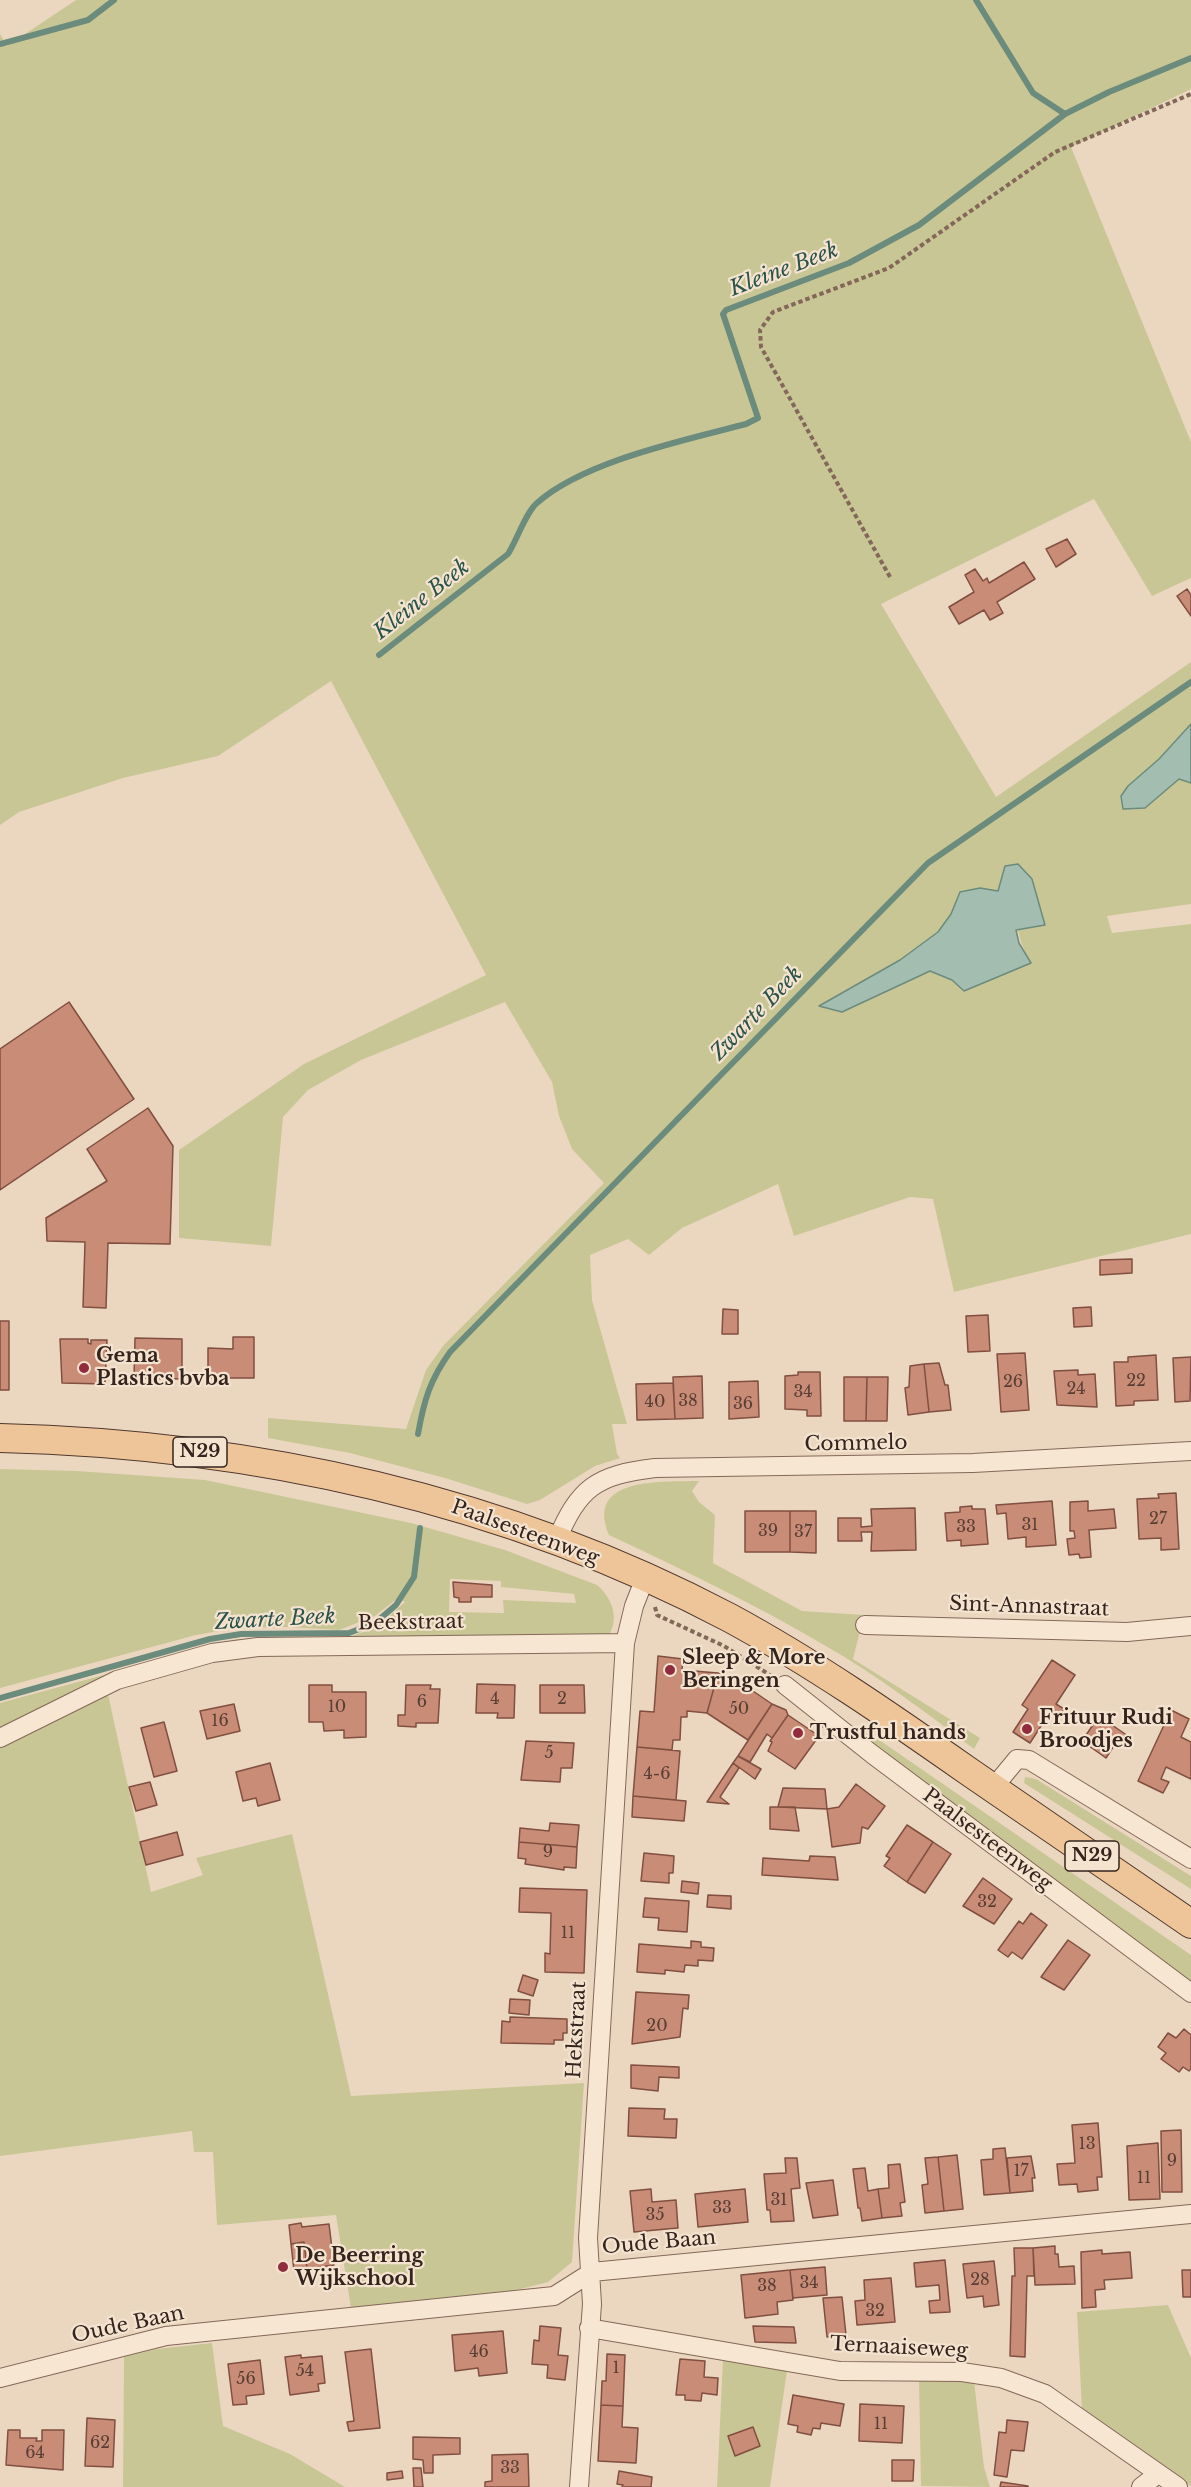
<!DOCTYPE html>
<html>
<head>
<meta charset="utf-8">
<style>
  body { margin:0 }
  canvas { display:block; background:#ebd7c0 }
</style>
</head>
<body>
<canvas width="1191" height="2487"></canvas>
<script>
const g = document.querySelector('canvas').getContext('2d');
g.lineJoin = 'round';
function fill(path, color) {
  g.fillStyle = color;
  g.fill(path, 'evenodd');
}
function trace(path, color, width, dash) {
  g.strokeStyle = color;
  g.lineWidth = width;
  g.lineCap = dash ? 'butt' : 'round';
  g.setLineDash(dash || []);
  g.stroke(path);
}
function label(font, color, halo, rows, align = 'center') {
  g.font = font + ' "Libre Baskerville",serif';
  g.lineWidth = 4.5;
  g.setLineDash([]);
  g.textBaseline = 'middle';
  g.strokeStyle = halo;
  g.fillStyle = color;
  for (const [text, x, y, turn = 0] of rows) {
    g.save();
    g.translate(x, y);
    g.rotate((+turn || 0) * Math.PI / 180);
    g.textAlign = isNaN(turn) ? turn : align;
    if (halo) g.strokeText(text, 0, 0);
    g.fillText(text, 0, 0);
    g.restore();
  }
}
fill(new Path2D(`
  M 76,0 L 1191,0 L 1191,89 L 1071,147 L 1191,442 L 1191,578 L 1152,596 L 1094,499 L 881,604 L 996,797 L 1191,662 L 1191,724 L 1159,759 L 1128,786 L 1145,808 L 1179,778 L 1191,783 L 1191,904 L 1107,916 L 1112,933 L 1191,924 L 1191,1234 L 954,1292 L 933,1199 L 910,1197 L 794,1236 L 778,1184 L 682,1228 L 649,1255 L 628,1239 L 590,1255 L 592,1300 L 627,1424 L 612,1424 L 617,1454 L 620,1458 L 595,1466 L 540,1500 L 527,1504 L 445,1478 L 350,1453 L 268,1438 L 268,1418 L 406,1429 L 426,1370 L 443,1346 L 604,1183 L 572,1149 L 559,1116 L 552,1082 L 505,1002 L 361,1060 L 308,1090 L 283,1117 L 271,1246 L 179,1238 L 179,1150 L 304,1064 L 486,975 L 331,681 L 218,756 L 123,778 L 19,812 L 0,825 L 0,34 L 7,46 ZM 1018,864 C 1017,903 1010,928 1031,963 L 952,980 L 930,971 L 843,1012 L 820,1005 L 900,960 L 939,932 L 951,914 L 960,892 L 980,888 L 998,891 L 1005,866 Z
  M 0,1469 L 77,1471 L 205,1480 L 411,1523 L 505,1550 L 597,1585 C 611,1597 620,1617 609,1635 L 241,1643 L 0,1729 L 0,1703 L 237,1639 L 346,1638 L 377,1627 L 405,1602 L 398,1598 L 375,1616 L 339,1630 L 288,1627 L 236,1628 L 196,1635 L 0,1688 ZM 450,1579 L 501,1581 L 501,1587 L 574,1594 L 576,1603 L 503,1600 L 504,1613 L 449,1612 Z
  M 699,1481 L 692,1491 L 699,1502 L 715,1515 L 713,1563 L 802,1611 L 864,1615 L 853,1659 L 980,1738 L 974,1749 C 925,1712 877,1675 824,1645 C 755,1604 681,1569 609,1535 C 584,1476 664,1482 699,1481 Z
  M 108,1694 L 151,1892 L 203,1875 L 196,1858 L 292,1834 L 351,2096 L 584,2083 L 572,2262 L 548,2282 L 509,2292 L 351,2308 L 336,2215 L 217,2225 L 213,2152 L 194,2152 L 192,2131 L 0,2156 L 0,1748 Z
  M 859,1726 L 1191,1955 L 1191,1984 L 855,1733 Z
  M 1025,1777 L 1036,1779 L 1191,1876 L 1191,1889 L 1024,1783 Z
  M 1168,2305 L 1191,2358 L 1191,2486 L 1082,2410 L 1077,2312 Z
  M 212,2343 L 223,2426 L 290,2454 L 345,2487 L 123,2487 L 124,2357 L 157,2349 Z
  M 723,2359 L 787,2371 L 770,2487 L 717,2487 Z
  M 919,2380 L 974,2381 L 984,2467 L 990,2487 L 921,2486 Z`), '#c9c695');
const water = new Path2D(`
  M 1191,724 L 1191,783 L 1179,779 L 1145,808 L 1123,809 L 1121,796 L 1128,786 L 1159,759 Z
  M 1018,864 L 1032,879 L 1045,925 L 1016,930 L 1019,943 L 1031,963 L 964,991 L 952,980 L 930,971 L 842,1012 L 819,1006 L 900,960 L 938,932 L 951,914 L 960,892 L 980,888 L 998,891 L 1005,866 Z`);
fill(water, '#a3beb1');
trace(water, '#6b8b7d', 1.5);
trace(new Path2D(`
  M 976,0 L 1033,93 L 1065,114
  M 0,44 L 88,20 L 114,0
  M 379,655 L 508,554 C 517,540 526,512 537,503 C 584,461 686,440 746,424 L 758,418 L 723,314 L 726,310 L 849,263 L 919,225 L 1065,114 L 1109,92 L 1191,58
  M 418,1434 C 424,1400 430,1380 450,1352 L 928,863 L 1191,682
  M 0,1698 L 210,1639 L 241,1634 L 349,1633 L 375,1623 L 396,1605 L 414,1577 L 420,1528`), '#6b8b7d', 6);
const building = new Path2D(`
  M 1067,539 L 1076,554 L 1056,567 L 1046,549 Z
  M 1024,562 L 1035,579 L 997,602 L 1003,613 L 990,620 L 984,610 L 959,624 L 949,607 L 974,592 L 965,575 L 975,569 L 983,581 L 987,578 L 989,583 Z
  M 1187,589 L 1191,595 L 1191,616 L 1177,596 Z
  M 69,1002 L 134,1099 L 0,1190 L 0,1049 Z
  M 148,1108 L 173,1146 L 170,1244 L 108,1243 L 106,1308 L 83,1307 L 85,1242 L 47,1241 L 46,1218 L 107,1181 L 87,1149 Z
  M 1132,1259 L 1132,1273 L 1100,1275 L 1100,1260 Z
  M 1091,1307 L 1092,1326 L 1074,1327 L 1073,1308 Z
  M 723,1309 L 738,1310 L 738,1334 L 722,1334 Z
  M 988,1315 L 990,1351 L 968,1352 L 966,1316 Z
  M 0,1321 L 9,1321 L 9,1390 L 0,1390 Z
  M 233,1337 L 254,1337 L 254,1378 L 208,1378 L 208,1348 L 233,1349 Z
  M 135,1338 L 182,1339 L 182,1379 L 134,1378 Z
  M 60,1339 L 88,1339 L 88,1343 L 91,1344 L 91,1340 L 107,1340 L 105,1384 L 62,1383 Z
  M 1025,1353 L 1029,1410 L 1001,1412 L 997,1354 Z
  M 1156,1355 L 1158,1400 L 1134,1401 L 1134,1405 L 1116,1406 L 1114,1362 L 1128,1362 L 1128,1357 Z
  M 1191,1357 L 1190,1401 L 1175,1402 L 1173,1358 Z
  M 939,1363 L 945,1385 L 948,1385 L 951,1410 L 929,1412 L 924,1364 Z
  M 924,1364 L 929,1412 L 908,1415 L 905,1388 L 909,1387 L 910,1366 Z
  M 1078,1370 L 1078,1375 L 1095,1374 L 1097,1407 L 1057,1405 L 1054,1371 Z
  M 798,1372 L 820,1372 L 821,1416 L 807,1416 L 807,1410 L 785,1409 L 785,1376 L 798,1375 Z
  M 702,1376 L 703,1418 L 675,1419 L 673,1377 Z
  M 844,1377 L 867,1377 L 866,1421 L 844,1421 Z
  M 867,1377 L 888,1377 L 887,1421 L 866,1421 Z
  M 758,1381 L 759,1417 L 729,1419 L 729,1382 Z
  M 673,1383 L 675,1419 L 637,1420 L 636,1384 Z
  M 1176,1493 L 1179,1549 L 1161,1550 L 1161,1538 L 1139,1539 L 1137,1499 L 1159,1498 L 1158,1494 Z
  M 1052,1501 L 1056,1545 L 1026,1547 L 1026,1537 L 1008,1539 L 1006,1513 L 997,1514 L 996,1505 Z
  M 1088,1501 L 1088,1511 L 1114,1509 L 1116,1528 L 1089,1530 L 1091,1557 L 1080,1558 L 1079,1554 L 1069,1555 L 1067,1539 L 1075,1538 L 1074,1531 L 1070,1531 L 1070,1502 Z
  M 972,1506 L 972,1509 L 985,1509 L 988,1544 L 961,1546 L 961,1540 L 947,1541 L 945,1513 L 960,1512 L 960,1507 Z
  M 915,1508 L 916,1550 L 871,1551 L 872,1532 L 861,1532 L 862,1541 L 838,1541 L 838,1518 L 861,1518 L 861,1527 L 872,1526 L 871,1509 Z
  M 745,1511 L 790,1511 L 790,1552 L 745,1552 Z
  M 790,1511 L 816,1511 L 816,1553 L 790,1552 Z
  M 453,1582 L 492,1585 L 492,1597 L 471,1597 L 471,1602 L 459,1602 L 459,1598 L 454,1597 Z
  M 658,1656 L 683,1659 L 682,1670 L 718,1673 L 707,1713 L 687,1711 L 687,1717 L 681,1717 L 680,1740 L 673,1740 L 672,1750 L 637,1747 L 640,1711 L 654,1712 Z
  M 1052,1660 L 1075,1675 L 1056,1704 L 1064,1709 L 1059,1718 L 1050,1712 L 1030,1743 L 1013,1732 L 1028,1709 L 1022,1705 Z
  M 718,1673 L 729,1680 L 731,1676 L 772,1704 L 748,1740 L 707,1713 Z
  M 477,1684 L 515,1685 L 514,1718 L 497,1718 L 498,1713 L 476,1713 Z
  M 309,1685 L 332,1685 L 332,1692 L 366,1692 L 366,1737 L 344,1738 L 344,1730 L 324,1731 L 323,1722 L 309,1722 Z
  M 406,1685 L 431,1685 L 430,1689 L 440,1689 L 438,1723 L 416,1723 L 416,1727 L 398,1726 L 398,1715 L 405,1715 Z
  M 540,1685 L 584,1685 L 585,1713 L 540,1713 Z
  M 234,1704 L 240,1731 L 207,1739 L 200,1711 Z
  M 772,1704 L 786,1710 L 788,1715 L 772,1738 L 767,1734 L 750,1762 L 738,1756 Z
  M 1171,1710 L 1189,1719 L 1181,1737 L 1191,1742 L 1191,1779 L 1166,1767 L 1161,1779 L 1169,1782 L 1163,1793 L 1138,1781 Z
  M 788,1715 L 819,1736 L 795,1769 L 768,1751 L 772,1742 L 770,1741 Z
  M 1099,1716 L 1128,1736 L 1120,1748 L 1115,1744 L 1106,1758 L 1082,1741 Z
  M 164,1722 L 177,1771 L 154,1777 L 141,1728 Z
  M 526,1741 L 574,1743 L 572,1768 L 561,1768 L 560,1782 L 521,1780 Z
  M 637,1747 L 680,1751 L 676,1800 L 633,1796 Z
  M 738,1756 L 761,1769 L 755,1779 L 733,1763 Z
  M 270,1763 L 280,1800 L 258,1806 L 256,1798 L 243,1801 L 236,1772 Z
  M 733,1763 L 739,1768 L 720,1797 L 729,1804 L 707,1802 Z
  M 150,1782 L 157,1805 L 136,1811 L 129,1787 Z
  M 856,1784 L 885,1806 L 868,1829 L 862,1827 L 860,1843 L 832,1847 L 827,1809 L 839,1807 Z
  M 783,1788 L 825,1789 L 827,1809 L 778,1807 Z
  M 633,1796 L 686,1801 L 684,1821 L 632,1817 Z
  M 770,1807 L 795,1807 L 799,1831 L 770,1829 Z
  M 550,1823 L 579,1825 L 577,1847 L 519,1842 L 520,1828 L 549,1831 Z
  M 907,1825 L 933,1842 L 907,1882 L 884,1866 L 890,1858 L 886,1856 Z
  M 177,1832 L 183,1855 L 146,1865 L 140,1842 Z
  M 519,1842 L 577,1847 L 576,1868 L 564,1867 L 564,1870 L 525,1864 L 526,1859 L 518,1858 Z
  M 933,1842 L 951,1854 L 925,1893 L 907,1882 Z
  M 644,1853 L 674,1856 L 673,1873 L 669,1873 L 669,1883 L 641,1881 Z
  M 810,1856 L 835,1857 L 838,1880 L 762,1875 L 763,1858 L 809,1861 Z
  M 983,1878 L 1012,1899 L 994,1924 L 963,1906 Z
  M 682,1881 L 699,1883 L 698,1894 L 681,1892 Z
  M 520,1888 L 587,1890 L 584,1973 L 545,1972 L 545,1953 L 550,1954 L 551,1913 L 519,1912 Z
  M 708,1895 L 731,1896 L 731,1909 L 707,1907 Z
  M 645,1898 L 689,1901 L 687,1932 L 658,1930 L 659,1918 L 643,1917 Z
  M 1031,1913 L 1047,1925 L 1022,1959 L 1012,1952 L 1008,1957 L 998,1950 L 1019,1921 L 1023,1924 Z
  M 1068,1940 L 1090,1955 L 1064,1990 L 1041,1977 Z
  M 691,1941 L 701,1942 L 701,1947 L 714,1948 L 713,1961 L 698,1960 L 698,1966 L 685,1965 L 684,1972 L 665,1970 L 665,1974 L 637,1972 L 639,1944 L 691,1948 Z
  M 523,1975 L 538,1980 L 533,1996 L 518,1991 Z
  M 636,1992 L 689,1995 L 688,2009 L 683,2008 L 680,2037 L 632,2044 Z
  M 510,1999 L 530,2000 L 529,2015 L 509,2013 Z
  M 510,2017 L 567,2019 L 567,2033 L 563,2033 L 563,2040 L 554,2040 L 554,2044 L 501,2043 L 502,2021 L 510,2022 Z
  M 1184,2029 L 1191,2035 L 1191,2069 L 1189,2071 L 1183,2067 L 1179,2072 L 1161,2059 L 1166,2053 L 1158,2047 L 1168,2033 L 1176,2038 Z
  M 631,2065 L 679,2067 L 679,2078 L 659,2077 L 658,2091 L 631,2088 Z
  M 629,2108 L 665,2109 L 664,2119 L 677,2119 L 676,2138 L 628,2136 Z
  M 1098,2123 L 1102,2177 L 1097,2177 L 1098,2190 L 1078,2192 L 1077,2184 L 1059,2185 L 1057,2164 L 1075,2163 L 1072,2125 Z
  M 1181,2130 L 1182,2192 L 1162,2192 L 1161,2131 Z
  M 1158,2143 L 1160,2199 L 1129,2200 L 1127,2146 Z
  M 1005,2148 L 1010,2193 L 984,2195 L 981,2160 L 993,2159 L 993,2149 Z
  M 957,2155 L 963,2209 L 944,2211 L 938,2157 Z
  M 1031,2156 L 1035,2178 L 1032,2178 L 1033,2191 L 1010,2193 L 1007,2158 Z
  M 938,2157 L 944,2211 L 925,2213 L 922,2185 L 928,2184 L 925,2158 Z
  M 785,2158 L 797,2158 L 800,2188 L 791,2189 L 794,2221 L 771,2222 L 770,2210 L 767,2210 L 764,2174 L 786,2173 Z
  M 900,2164 L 905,2202 L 900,2203 L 902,2216 L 882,2218 L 878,2189 L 889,2188 L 888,2165 Z
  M 865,2168 L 868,2191 L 878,2189 L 882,2218 L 862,2221 L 860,2208 L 858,2208 L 853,2169 Z
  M 833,2180 L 838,2215 L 813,2218 L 806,2183 Z
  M 651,2189 L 652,2202 L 676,2200 L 678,2228 L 634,2232 L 630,2191 Z
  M 745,2189 L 748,2222 L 698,2227 L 695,2194 Z
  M 301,2223 L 302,2227 L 329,2224 L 334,2265 L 307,2269 L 304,2242 L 291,2244 L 289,2225 Z
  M 304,2242 L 307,2269 L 294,2271 L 291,2244 Z
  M 1055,2246 L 1055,2254 L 1058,2254 L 1059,2267 L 1074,2266 L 1075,2284 L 1035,2285 L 1033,2248 Z
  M 1014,2248 L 1033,2248 L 1034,2276 L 1027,2276 L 1025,2357 L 1010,2356 L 1012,2276 L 1015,2276 Z
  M 1102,2250 L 1102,2254 L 1130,2252 L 1132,2278 L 1104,2280 L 1105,2289 L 1095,2290 L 1096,2307 L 1082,2308 L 1081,2252 Z
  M 945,2260 L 950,2312 L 930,2313 L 929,2301 L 940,2300 L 939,2285 L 916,2287 L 914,2263 Z
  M 994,2261 L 999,2305 L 984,2307 L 983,2296 L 967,2298 L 963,2264 Z
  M 825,2267 L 827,2295 L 793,2298 L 790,2270 Z
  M 790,2270 L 793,2300 L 777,2302 L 778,2314 L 745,2318 L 741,2275 Z
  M 1182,2270 L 1191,2270 L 1191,2297 L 1183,2297 Z
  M 891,2278 L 895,2322 L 857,2325 L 855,2301 L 865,2300 L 864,2280 Z
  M 842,2297 L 846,2335 L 827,2337 L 823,2298 Z
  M 540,2326 L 561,2328 L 558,2355 L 568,2356 L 565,2380 L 547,2378 L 548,2365 L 532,2364 L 534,2340 L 539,2341 Z
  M 753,2326 L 794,2327 L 796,2343 L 755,2342 Z
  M 503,2331 L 507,2373 L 479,2376 L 478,2368 L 455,2371 L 452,2335 Z
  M 371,2349 L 380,2428 L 349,2431 L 347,2422 L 354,2421 L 345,2352 Z
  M 607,2354 L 625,2355 L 623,2406 L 601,2405 L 602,2381 L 606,2381 Z
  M 301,2355 L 301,2358 L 322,2356 L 325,2383 L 318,2384 L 319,2391 L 290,2395 L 285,2357 Z
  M 680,2359 L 705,2361 L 704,2377 L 718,2378 L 717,2395 L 702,2393 L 701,2401 L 685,2400 L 685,2395 L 676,2395 Z
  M 260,2360 L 264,2394 L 246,2396 L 247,2404 L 233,2405 L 228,2364 Z
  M 793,2395 L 844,2404 L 840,2426 L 821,2423 L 820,2429 L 813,2428 L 811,2435 L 797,2432 L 798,2426 L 788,2424 Z
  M 860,2404 L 904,2406 L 902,2443 L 859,2441 Z
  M 601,2405 L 623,2406 L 622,2427 L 638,2428 L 636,2463 L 598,2461 Z
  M 87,2418 L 115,2420 L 113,2467 L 85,2466 Z
  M 1007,2420 L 1028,2422 L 1024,2451 L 1011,2450 L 1007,2477 L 994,2475 L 999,2432 L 1006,2433 Z
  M 753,2427 L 760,2446 L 735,2456 L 728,2436 Z
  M 8,2430 L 20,2430 L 20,2438 L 37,2438 L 36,2441 L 42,2441 L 42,2430 L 64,2430 L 63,2470 L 6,2465 Z
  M 413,2437 L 460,2438 L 460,2454 L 433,2455 L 433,2473 L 424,2473 L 423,2460 L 413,2459 Z
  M 528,2454 L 529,2487 L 485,2487 L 485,2482 L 492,2481 L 492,2455 Z
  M 892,2460 L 914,2460 L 913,2481 L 892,2481 Z
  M 413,2468 L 421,2468 L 423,2487 L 414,2487 Z
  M 402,2471 L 403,2478 L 387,2480 L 387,2473 Z
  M 619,2471 L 652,2477 L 651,2487 L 622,2487 L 623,2485 L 617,2484 Z
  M 1001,2482 L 1028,2486 L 1028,2487 L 1000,2487 Z`);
fill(building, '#c88c77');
trace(building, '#814f40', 1.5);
const minor = new Path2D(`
  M 556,1542 C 579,1487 596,1475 655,1468 L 973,1463 L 1191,1451
  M 865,1625 L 1127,1632 L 1191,1626
  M 785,1685 L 872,1754 L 1191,1993
  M 0,1738 L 117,1680 L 212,1653 L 258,1647 L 625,1643
  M 993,1788 L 1017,1759 L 1029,1760 L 1191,1859
  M 589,2328 L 840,2371 L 962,2372 L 1001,2378 L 1045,2394 L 1178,2487
  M 0,2378 L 166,2336 L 554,2296 L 592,2272 L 1191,2214
  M 579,2487 L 592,2304 L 588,2238 L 625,1643 L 634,1606 L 645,1578
  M 1141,2487 L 1158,2474`);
const primary = new Path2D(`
  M 0,1438 C 252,1444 505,1499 730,1618 C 813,1663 891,1717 968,1771 C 1042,1822 1117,1873 1191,1924`);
trace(minor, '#836859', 20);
trace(primary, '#51382d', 30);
trace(new Path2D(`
  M 890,577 L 761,347 L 760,330 L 773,312 L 889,268 L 1055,152 L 1191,94
  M 655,1607 L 657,1615 L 724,1646 L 770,1675`), '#836859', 4, [4.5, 3]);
trace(minor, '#f7e6d2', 18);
trace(primary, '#eec598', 28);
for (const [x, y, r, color] of [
  [84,1368,6,"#902c3d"],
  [670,1670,6,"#902c3d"],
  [1027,1729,6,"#902c3d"],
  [798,1733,6,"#902c3d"],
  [283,2267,6,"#902c3d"]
]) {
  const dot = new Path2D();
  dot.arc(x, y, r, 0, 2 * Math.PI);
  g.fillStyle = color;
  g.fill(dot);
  trace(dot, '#f3e3cf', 2);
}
label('16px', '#593e34', null, [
  ["22",1136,1381],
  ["26",1013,1382],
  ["24",1076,1389],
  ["34",803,1392],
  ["38",688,1401],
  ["40",655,1402],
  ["36",743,1404],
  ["27",1158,1519],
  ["31",1030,1525],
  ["33",966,1527],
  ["39",768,1531],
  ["37",803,1532],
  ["4",495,1699],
  ["2",562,1699],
  ["6",422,1702],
  ["10",337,1707],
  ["50",739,1709],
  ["16",220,1721],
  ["5",549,1753],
  ["4-6",657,1774],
  ["9",548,1852],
  ["32",987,1902],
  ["11",568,1933],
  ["20",657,2026],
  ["13",1087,2144],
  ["9",1172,2161],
  ["17",1021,2171],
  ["11",1144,2178],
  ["31",779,2200],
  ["33",722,2208],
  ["35",655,2215],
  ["28",980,2280],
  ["34",809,2283],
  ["38",767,2286],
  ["32",875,2311],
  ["46",479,2352],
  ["1",616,2368],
  ["54",305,2371],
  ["56",246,2379],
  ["11",881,2424],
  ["62",100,2443],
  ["64",35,2453],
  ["33",510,2468]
]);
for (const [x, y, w] of [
  [200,1452,54],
  [1092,1856,54]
]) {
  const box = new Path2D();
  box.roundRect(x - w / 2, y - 15, w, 30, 4.5);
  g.fillStyle = '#f3e3cf';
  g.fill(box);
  trace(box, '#34241d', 1.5);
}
label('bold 18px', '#34241d', null, [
  ["N29",200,1452],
  ["N29",1092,1856]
]);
label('bold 20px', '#34241d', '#f3e3cf', [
  ["Gema",96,1356],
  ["Plastics bvba",96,1379],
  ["Sleep & More",682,1658],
  ["Beringen",682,1681],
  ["Frituur Rudi",1039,1718],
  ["Broodjes",1039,1741],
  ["Trustful hands",810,1733],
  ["De Beerring",295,2256],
  ["Wijkschool",295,2279]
], 'left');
label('20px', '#34241d', '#f3e3cf', [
  ["Commelo",856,1444,-1],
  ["Paalsesteenweg",525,1533,20],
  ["Sint-Annastraat",1029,1607,2],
  ["Beekstraat",411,1623,-1],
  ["Paalsesteenweg",987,1840,37],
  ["Hekstraat",577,2030,-87],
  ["Oude Baan",659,2243,-5],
  ["Oude Baan",128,2325,-12],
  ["Ternaaiseweg",899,2348,3]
]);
label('italic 21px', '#2c534a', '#f3e3cf', [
  ["Kleine Beek",784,270,-21],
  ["Kleine Beek",422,600,-38],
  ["Zwarte Beek",757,1014,-46],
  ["Zwarte Beek",275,1620,-3]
]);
</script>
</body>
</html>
